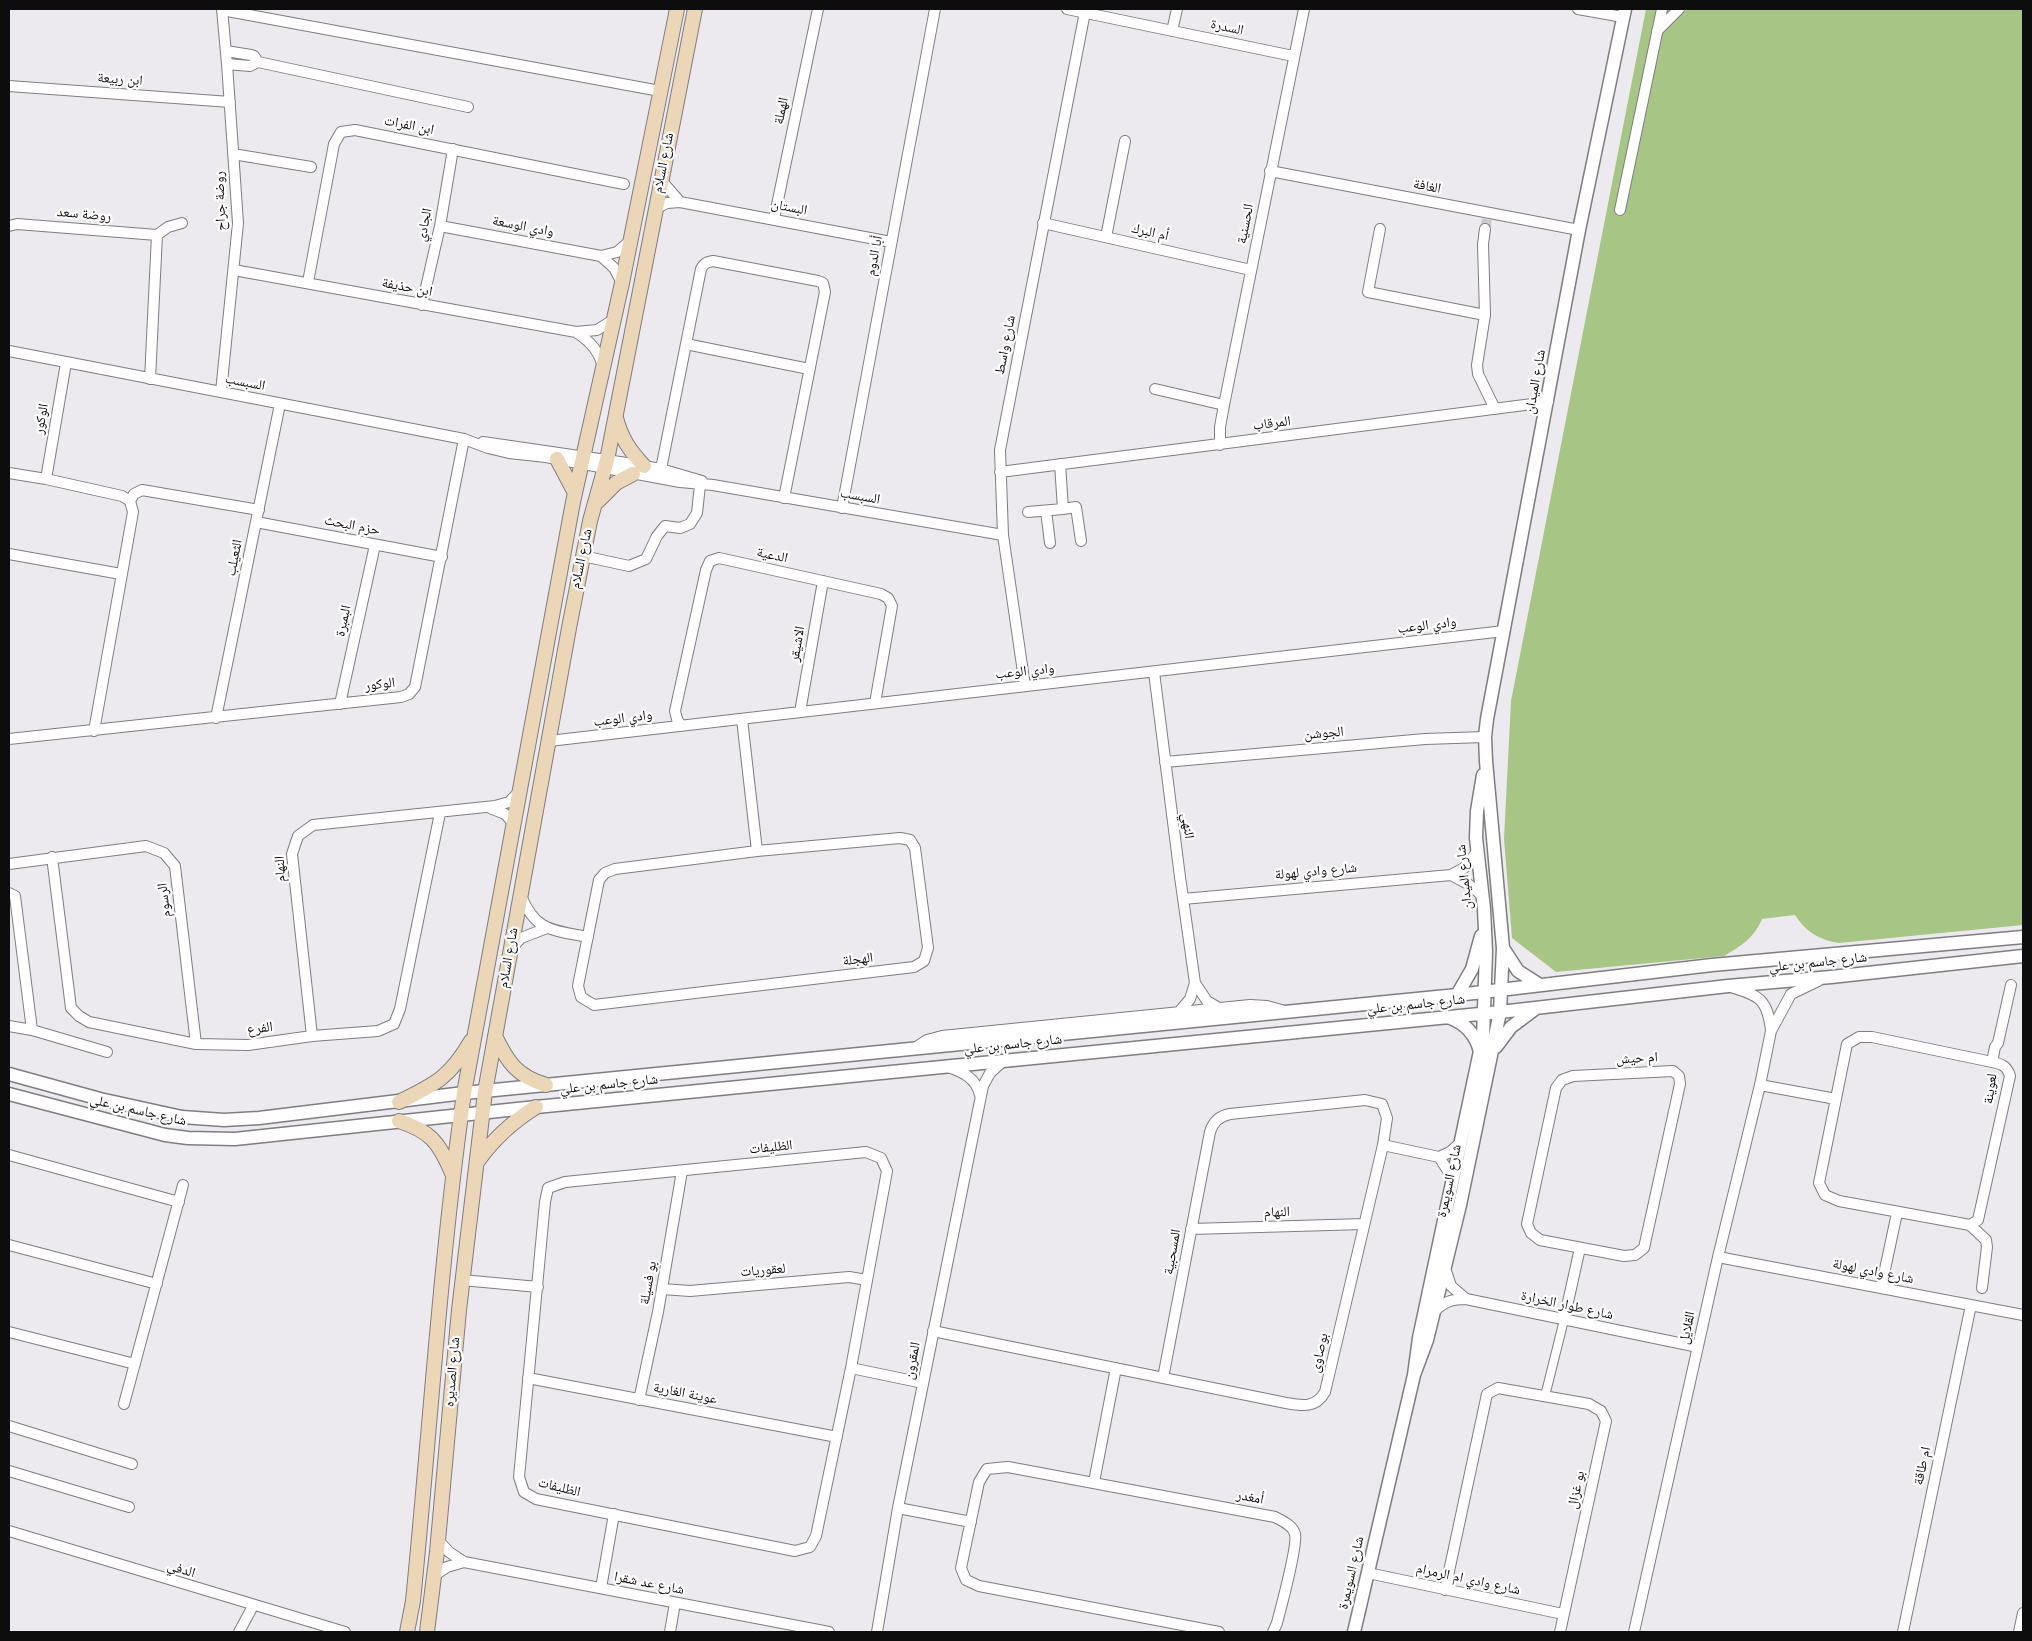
<!DOCTYPE html>
<html>
<head>
<meta charset="utf-8">
<style>
  body { margin:0 }
  #map { position:relative; width:2032px; height:1641px; overflow:hidden; background:#edeaef; font-family:"Nunito Sans",sans-serif }
  canvas { display:block }
  .frame { position:absolute; inset:0; border:10px solid #0e0d0e; pointer-events:none }
</style>
</head>
<body>
<div id="map">
<canvas width="2032" height="1641"></canvas>
<div class="frame"></div>
</div>
<script>
const g = document.querySelector('canvas').getContext('2d');
g.lineJoin = 'round';
function fill(path, color) {
  g.fillStyle = color;
  g.fill(path, 'evenodd');
}
function trace(path, color, width, dash) {
  g.strokeStyle = color;
  g.lineWidth = width;
  g.lineCap = dash ? 'butt' : 'round';
  g.setLineDash(dash || []);
  g.stroke(path);
}
function label(font, color, halo, rows, align = 'center') {
  g.font = font + ' "Nunito Sans","Noto Naskh Arabic",sans-serif';
  g.lineWidth = 4.5;
  g.setLineDash([]);
  g.textBaseline = 'middle';
  g.strokeStyle = halo;
  g.fillStyle = color;
  for (const [text, x, y, turn = 0] of rows) {
    g.save();
    g.translate(x, y);
    g.rotate((+turn || 0) * Math.PI / 180);
    g.textAlign = isNaN(turn) ? turn : align;
    if (halo) g.strokeText(text, 0, 0);
    g.fillText(text, 0, 0);
    g.restore();
  }
}
fill(new Path2D(`
  M 1646,9 L 2023,9 L 2023,925 L 1839,943 C 1819,940 1806,932 1795,915 L 1762,919 C 1754,938 1741,946 1724,956 L 1556,972 L 1512,938 L 1504,839 L 1511,701 Z`), '#a7c685');
trace(new Path2D(`
  M 1485,229 L 1487,219`), '#ccc9cd', 10, [10, 5]);
const pedestrian = new Path2D(`
  M 1545,1396 L 1564,1320`);
const minor = new Path2D(`
  M 1067,9 L 1293,56
  M 1578,9 L 1623,17
  M 222,10 L 660,91
  M 1172,31 L 1177,9
  M 1657,31 L 1679,9
  M 226,51 L 251,55 L 254,56 L 258,62
  M 227,64 L 250,66 L 258,62 L 468,107
  M 9,86 L 230,102
  M 233,154 L 311,167
  M 1270,171 L 1579,230
  M 661,180 L 680,202
  M 655,209 L 667,203 L 680,202 L 891,242
  M 1620,210 L 1662,9
  M 774,219 L 818,9
  M 1043,223 L 1251,270
  M 9,226 L 17,224 L 157,235
  M 440,226 L 601,256 L 617,252 L 631,240
  M 1380,229 L 1368,292 L 1485,315
  M 1485,229 L 1483,244 L 1485,315 L 1477,365 L 1478,374 L 1495,409
  M 1106,237 L 1125,141
  M 601,256 L 614,268 L 622,283
  M 234,270 L 576,332 L 597,330 L 613,320
  M 308,282 L 334,144 L 341,132 L 355,130 L 624,184
  M 422,305 L 440,226 L 453,149
  M 577,333 C 590,341 600,352 603,368
  M 686,344 L 809,369
  M 9,351 L 464,439 L 488,448 L 509,453 L 546,457 L 680,482 L 713,485 L 1003,535
  M 150,379 L 157,235 L 168,227 L 182,223
  M 1155,389 L 1224,405
  M 221,392 L 238,223 L 227,64 L 222,9
  M 483,442 L 620,462 L 661,469 L 702,481
  M 1220,445 L 1220,427 L 1224,405 L 1304,9
  M 1060,464 L 1063,509 L 1076,507 L 1081,541
  M 661,469 L 701,269 C 704,263 707,262 713,261 L 818,281 L 823,283 L 825,292 L 784,498
  M 1000,472 L 1548,402
  M 9,473 L 46,479 L 122,496 L 130,501 L 133,512 L 94,731
  M 46,479 L 66,363
  M 130,501 L 134,494 L 142,490 L 259,510
  M 842,508 L 935,9
  M 1046,511 L 1050,543
  M 1028,512 L 1063,509
  M 256,522 L 442,557
  M 9,554 L 121,574
  M 583,556 L 629,566 L 646,559 L 657,536 L 665,526 L 680,528 L 690,524 L 697,513 L 700,485
  M 1154,672 L 1180,877 L 1195,983 L 1207,1001 L 1219,1008
  M 1025,686 L 1003,535 L 1000,450 L 1085,12
  M 340,704 L 375,545
  M 800,712 L 823,581
  M 216,718 L 280,404
  M 742,719 L 757,851
  M 681,726 L 677,719 L 675,711 L 706,570 L 710,561 L 719,558 L 881,594 L 888,598 L 892,606 L 875,703
  M 9,739 L 401,697 L 409,694 L 415,687 L 464,439
  M 549,741 L 1504,631
  M 1165,762 L 1425,739 L 1485,737
  M 490,808 L 505,814 L 514,824
  M 900,838 L 910,840 L 915,848 L 928,948 L 924,961 L 914,967 L 594,1005 L 581,997 L 578,986 L 599,880 L 605,873 L 615,869 L 757,851 Z
  M 52,857 L 71,1008 L 79,1016 L 89,1022 L 196,1044 L 248,1045 L 312,1036 L 378,1031 L 394,1024 L 400,1009 L 440,813
  M 9,864 L 146,846 L 164,853 L 175,866 L 196,1044
  M 1451,875 L 1468,884 L 1483,896
  M 9,893 L 15,896 L 32,1030
  M 521,896 C 536,932 553,930 588,937
  M 1183,899 L 1451,875 L 1464,868 L 1477,852
  M 512,948 L 521,938 L 547,928
  M 1731,987 C 1760,996 1767,999 1771,1030
  M 1179,1012 L 1190,999 L 1195,983
  M 9,1026 L 32,1030 L 107,1052
  M 312,1036 L 292,854 L 298,836 L 313,825 L 495,806 L 509,802 L 520,791
  M 1859,1037 L 1872,1037 L 1992,1062 C 2002,1064 2007,1066 2010,1076 L 1978,1220 L 1970,1225 L 1839,1201 L 1825,1195 L 1819,1183 L 1847,1044 Z
  M 915,1048 L 927,1040 L 942,1036 L 1250,1005 L 1267,1006 L 1285,1011
  M 1992,1062 L 1995,1047 L 1998,1043 L 2011,985
  M 948,1067 C 963,1072 976,1078 980,1095
  M 1673,1071 L 1679,1076 L 1680,1084 L 1644,1248 L 1635,1255 L 1624,1256 L 1540,1240 L 1531,1233 L 1527,1224 L 1556,1088 L 1562,1080 L 1573,1076 Z
  M 1760,1085 L 1836,1099
  M 1383,1145 L 1439,1157 L 1450,1152 L 1459,1144
  M 866,1152 L 881,1158 L 887,1171 L 851,1368 L 816,1536 L 810,1547 L 795,1551 L 536,1499 L 524,1492 L 519,1477 L 545,1202 L 548,1188 L 565,1182 Z
  M 9,1155 L 179,1202
  M 1439,1157 L 1452,1177
  M 1970,1225 L 1986,1240 L 1987,1247 L 1982,1288
  M 1191,1229 L 1364,1224
  M 9,1245 L 157,1284
  M 1718,1257 L 2023,1315
  M 1445,1268 L 1451,1286 L 1466,1299
  M 462,1280 L 538,1287
  M 1881,1288 L 1897,1213
  M 662,1289 L 690,1291 L 849,1277 L 867,1280
  M 1434,1312 C 1443,1302 1452,1299 1466,1299 L 1698,1347
  M 1564,1320 L 1580,1248
  M 933,1331 L 1286,1403 C 1303,1406 1316,1408 1325,1392 L 1383,1145 L 1387,1118 L 1382,1104 L 1365,1100 L 1230,1114 C 1219,1116 1213,1122 1210,1132 L 1163,1378
  M 9,1332 L 135,1364
  M 851,1368 L 923,1383
  M 528,1378 L 837,1437
  M 639,1400 L 658,1312 L 682,1171
  M 124,1404 L 183,1185
  M 9,1426 L 132,1464
  M 9,1471 L 129,1507
  M 1094,1482 L 1116,1368
  M 898,1508 L 971,1522
  M 9,1531 L 345,1632
  M 438,1540 L 449,1552 L 464,1562 L 829,1632
  M 1368,1573 L 1563,1614
  M 435,1575 L 447,1567 L 464,1562
  M 601,1588 L 614,1514
  M 1445,1590 L 1487,1394 L 1498,1388 L 1589,1404 L 1601,1411 L 1606,1421 L 1560,1632
  M 239,1632 L 253,1606
  M 670,1632 L 675,1603
  M 877,1632 L 898,1508 L 983,1086 L 990,1073 L 1003,1061
  M 1219,1632 L 979,1586 L 966,1580 L 961,1568 L 979,1482 L 987,1469 L 1008,1467 L 1275,1517 C 1282,1521 1293,1525 1295,1534 C 1298,1546 1281,1607 1277,1623 L 1273,1632
  M 1634,1632 L 1718,1257 L 1760,1085 L 1771,1031 L 1791,994 L 1818,981
  M 1903,1632 L 1971,1305
  M 2019,1632 L 2023,1613`);
const tertiary = new Path2D(`
  M 1503,948 L 1518,971 L 1540,985
  M 1457,995 L 1472,969 L 1481,936
  M 1448,1017 C 1465,1023 1476,1034 1480,1052
  M 1496,1047 L 1511,1027 L 1535,1009
  M 9,1074 L 100,1099 L 182,1117 L 224,1120 L 259,1118 L 464,1093 L 1457,995 L 1712,965 L 2023,937
  M 9,1094 L 165,1135 L 188,1138 L 235,1139 L 536,1107 L 1500,1012 L 1728,986 L 1831,977 L 2023,956
  M 1414,1375 L 1427,1340 L 1460,1205 L 1500,1012 L 1503,948 L 1486,761 L 1485,737 L 1487,719 L 1579,230 L 1625,9
  M 1354,1632 L 1414,1375 L 1419,1338 L 1483,1037 L 1486,952 L 1484,909 L 1476,838 L 1477,811 L 1483,775`);
const secondary = new Path2D(`
  M 616,418 C 621,438 630,451 644,466
  M 557,459 L 575,493
  M 597,502 L 616,483 L 633,474
  M 495,1036 C 508,1063 517,1076 546,1085
  M 399,1102 C 436,1084 450,1077 471,1041
  M 399,1121 C 430,1131 439,1142 452,1173
  M 478,1161 C 494,1138 512,1122 536,1107
  M 407,1632 L 413,1601 C 430,1431 440,1262 464,1093 L 573,502 L 622,283 L 677,9
  M 427,1632 L 437,1552 L 459,1310 L 485,1092 L 569,628 L 590,521 L 607,460 L 695,9`);
trace(pedestrian, '#7f7d81', 10);
trace(minor, '#7f7d81', 12);
trace(tertiary, '#7f7d81', 15);
trace(secondary, '#7f7d81', 16);
trace(pedestrian, '#fff', 8);
trace(minor, '#fff', 10);
trace(tertiary, '#fff', 12);
trace(secondary, '#ecd6b8', 14);
label('14px', '#0e0d0e', '#fff', [
  ["السدرة",1227,28,12],
  ["ابن ربيعة",120,80,4],
  ["الهملة",782,111,-78],
  ["ابن الفرات",409,126,11],
  ["شارع السلام",664,163,-79],
  ["الغافة",1427,187,11],
  ["روضة جراح",221,201,-92],
  ["البستان",789,208,11],
  ["روضة سعد",84,215,5],
  ["الحسنية",1246,224,-79],
  ["الجادي",425,225,-79],
  ["وادي الوسعة",523,227,11],
  ["أم البرك",1150,233,13],
  ["أبا الدوم",875,256,-79],
  ["ابن حذيفة",407,288,11],
  ["شارع واسط",1006,345,-79],
  ["شارع الميدان",1536,382,-80],
  ["السبسب",245,383,11],
  ["الوكور",42,419,-80],
  ["المرقاب",1272,424,-7],
  ["السبسب",860,497,10],
  ["حزم البحث",352,526,11],
  ["الدعية",772,556,12],
  ["الثعيلب",235,558,-79],
  ["شارع السلام",582,559,-78],
  ["البمبرة",344,621,-78],
  ["وادي الوعب",1427,626,-7],
  ["الاشيقر",798,644,-80],
  ["وادي الوعب",1025,672,-6],
  ["الوكور",380,685,-7],
  ["وادي الوعب",623,719,-7],
  ["الجوشن",1324,734,-5],
  ["النهي",1187,826,83],
  ["النهام",281,869,-93],
  ["شارع وادي لهولة",1316,872,-5],
  ["شارع الميدان",1465,877,-96],
  ["الرسوم",165,900,-97],
  ["شارع السلام",509,958,-80],
  ["الهجلة",858,960,-7],
  ["شارع جاسم بن علي",1818,963,-6],
  ["شارع جاسم بن علي",1416,1005,-6],
  ["الفرع",260,1029,-7],
  ["شارع جاسم بن علي",1013,1045,-6],
  ["ام حيش",1637,1059,-3],
  ["شارع جاسم بن علي",609,1085,-6],
  ["لعوينة",1991,1089,-82],
  ["شارع جاسم بن علي",138,1111,13],
  ["الظليفات",771,1148,-6],
  ["شارع السويمرة",1450,1181,-78],
  ["النهام",1277,1213,-2],
  ["المسحبية",1173,1252,-80],
  ["لعقوريات",763,1271,-5],
  ["شارع وادي لهولة",1873,1272,11],
  ["بو فسيلة",649,1283,-80],
  ["شارع طوار الخرارة",1567,1306,12],
  ["القلايل",1688,1328,-78],
  ["بوصاوى",1320,1353,-77],
  ["المقرون",913,1361,-79],
  ["شارع الصديره",453,1372,-85],
  ["عوينة الغارية",685,1394,11],
  ["ام طاقة",1923,1466,-78],
  ["الظليفات",559,1488,14],
  ["بو غزال",1577,1490,-78],
  ["أمغدر",1250,1498,11],
  ["الدفي",181,1570,17],
  ["شارع السويمرة",1352,1573,-77],
  ["شارع وادي ام الرمرام",1468,1580,12],
  ["شارع عد شقرا",649,1584,11]
]);
</script>
</body>
</html>
